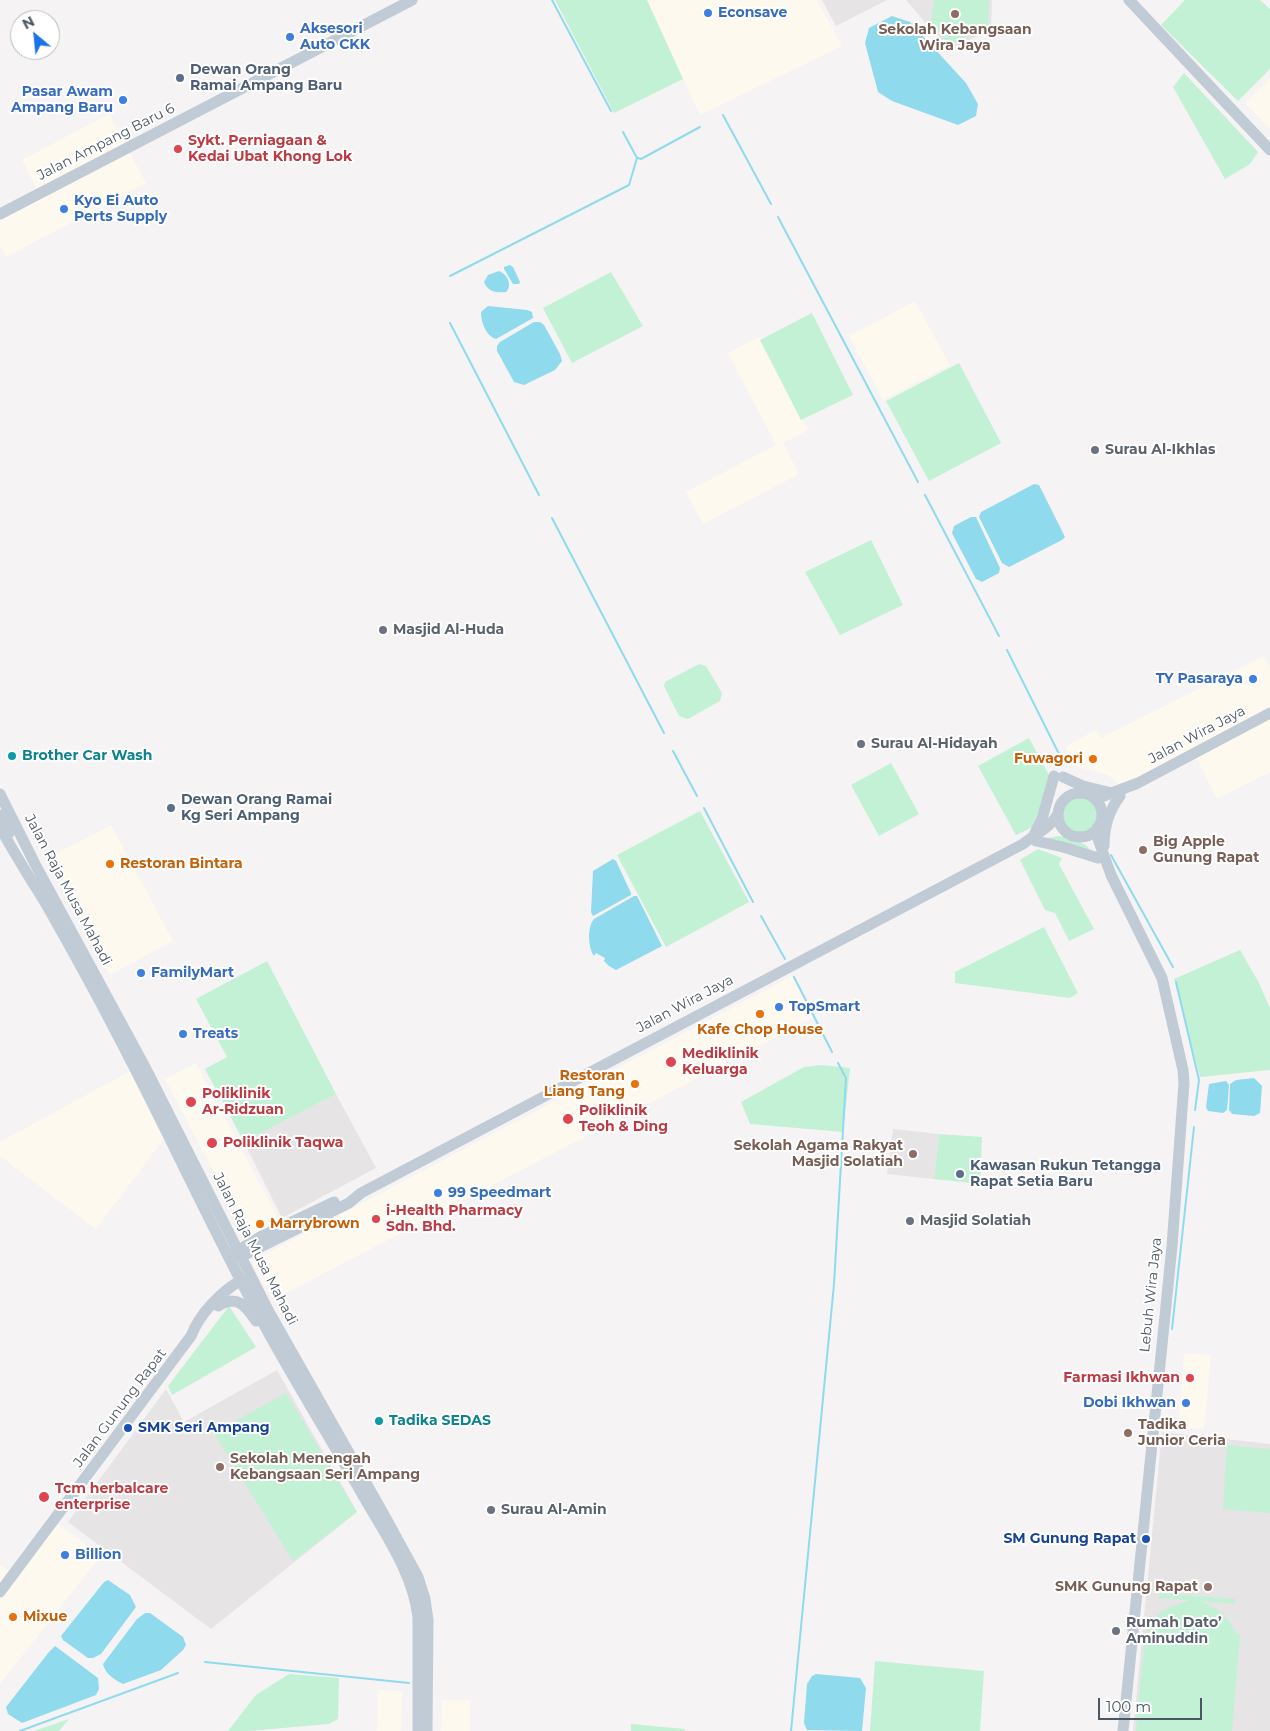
<!DOCTYPE html>
<html>
<head>
<meta charset="utf-8">
<style>
  body { margin:0 }
  #map { position:relative; width:1270px; height:1731px; overflow:hidden; background:#f5f3f3; font-family:Montserrat,sans-serif }
  canvas { display:block }
  .north { position:absolute; left:10px; top:10px; width:50px; height:50px; box-sizing:border-box; background:#fff; border:1px solid #b7bbc0; border-radius:50%; rotate:332deg; font-size:14px; font-weight:700; line-height:20px; text-align:center; color:#4a5661 }
  .north::after { content:''; display:block; margin:auto; width:18px; height:22px; background:#1a73e8; clip-path:polygon(50% 0,100% 100%,50% 72%,0 100%) }
  .scale { position:absolute; left:1098px; top:1698px; width:104px; height:22px; box-sizing:border-box; border:2px solid #4a5661; border-top:0; padding-left:6px; font-size:15px; line-height:18px; white-space:nowrap; color:#4a5661; -webkit-text-stroke:4px #fff; paint-order:stroke }
</style>
</head>
<body>
<div id="map">
<canvas width="1270" height="1731"></canvas>
<div class="north">N</div>
<div class="scale">100 m</div>
</div>
<script>
const g = document.querySelector('canvas').getContext('2d');
g.lineJoin = 'round';
function fill(path, color) {
  g.fillStyle = color;
  g.fill(path, 'evenodd');
}
function trace(path, color, width, dash) {
  g.strokeStyle = color;
  g.lineWidth = width;
  g.lineCap = dash ? 'butt' : 'round';
  g.setLineDash(dash || []);
  g.stroke(path);
}
function label(font, color, halo, rows, align = 'center') {
  g.font = font + ' Montserrat,sans-serif';
  g.lineWidth = 4;
  g.setLineDash([]);
  g.textBaseline = 'middle';
  g.strokeStyle = halo;
  g.fillStyle = color;
  for (const [text, x, y, turn = 0] of rows) {
    g.save();
    g.translate(x, y);
    g.rotate((+turn || 0) * Math.PI / 180);
    g.textAlign = isNaN(turn) ? turn : align;
    if (halo) g.strokeText(text, 0, 0);
    g.fillText(text, 0, 0);
    g.restore();
  }
}
fill(new Path2D(`
  M 647,0 L 817,0 L 842,46 L 700,115 Z
  M 1270,79 L 1270,129 L 1245,103 Z
  M 109,114 L 146,183 L 6,257 L 0,246 L 0,212 L 38,192 L 22,160 Z
  M 915,301 L 950,365 L 883,400 L 849,336 Z
  M 759,337 L 808,430 L 783,443 L 799,474 L 703,524 L 686,492 L 776,445 L 728,353 Z
  M 1264,656 L 1270,668 L 1270,772 L 1217,799 L 1194,753 L 1121,786 L 1108,775 L 1075,766 L 1065,747 L 1097,729 L 1101,738 Z
  M 111,825 L 173,941 L 110,975 L 48,858 Z
  M 792,976 L 814,1017 L 273,1300 L 252,1261 Z
  M 196,1063 L 280,1222 L 249,1238 L 165,1079 Z
  M 134,1069 L 167,1135 L 96,1229 L 0,1156 L 0,1142 Z
  M 1184,1353 L 1211,1355 L 1204,1429 L 1178,1428 Z
  M 53,1521 L 101,1555 L 0,1684 L 0,1565 L 13,1574 Z
  M 378,1690 L 402,1691 L 401,1731 L 377,1731 Z
  M 442,1700 L 470,1700 L 470,1731 L 441,1731 Z`), '#fdf9ef');
fill(new Path2D(`
  M 822,0 L 887,0 L 836,26 Z
  M 906,0 L 992,0 L 991,29 L 949,50 Z
  M 336,1094 L 376,1168 L 282,1218 L 244,1142 Z
  M 893,1129 L 939,1134 L 934,1179 L 887,1174 Z
  M 277,1370 L 357,1512 L 211,1629 L 68,1522 L 166,1389 L 184,1422 Z
  M 1162,1432 L 1270,1444 L 1270,1731 L 1133,1731 Z`), '#e6e4e5');
fill(new Path2D(`
  M 555,0 L 647,0 L 683,79 L 614,113 Z
  M 934,0 L 989,0 L 988,26 L 950,45 L 931,23 Z
  M 1185,0 L 1260,0 L 1270,9 L 1270,69 L 1238,101 L 1161,25 Z
  M 1184,73 L 1258,152 L 1250,164 L 1225,179 L 1173,87 Z
  M 611,272 L 643,326 L 572,363 L 543,308 Z
  M 812,313 L 853,395 L 801,420 L 760,340 Z
  M 959,363 L 1001,443 L 929,481 L 886,401 Z
  M 871,540 L 903,605 L 840,635 L 805,572 Z
  M 699,664 L 706,666 L 722,693 L 720,701 L 688,719 L 679,716 L 664,686 L 665,682 Z
  M 1029,738 L 1051,779 L 1033,827 L 1016,835 L 978,766 Z
  M 891,763 L 919,814 L 879,836 L 851,785 Z
  M1060 815a19 19 0 1 1 38 0a19 19 0 1 1-38 0Z
  M 700,811 L 749,902 L 666,947 L 617,855 Z
  M 1059,836 C 1071,838 1086,841 1092,853 L 1047,838 Z
  M 1038,849 L 1062,858 L 1059,864 L 1094,929 L 1069,941 L 1055,913 L 1045,910 L 1020,860 Z
  M 1044,927 L 1078,993 L 1070,998 L 955,983 L 955,972 Z
  M 1240,950 L 1258,981 L 1270,1008 L 1270,1070 L 1200,1077 L 1174,979 Z
  M 267,961 L 336,1094 L 244,1142 L 205,1069 L 227,1057 L 196,999 Z
  M 821,1065 L 850,1068 L 843,1132 L 750,1124 L 741,1102 L 804,1067 Z
  M 939,1134 L 982,1137 L 980,1184 L 934,1179 Z
  M 229,1306 L 256,1347 L 172,1395 L 168,1386 Z
  M 286,1393 L 357,1512 L 293,1561 L 214,1433 Z
  M 1227,1445 L 1270,1449 L 1270,1513 L 1223,1509 Z
  M 1160,1593 L 1235,1599 L 1235,1604 L 1201,1601 C 1217,1608 1229,1616 1236,1634 L 1240,1634 L 1232,1731 L 1136,1731 L 1144,1644 C 1151,1613 1162,1609 1190,1600 L 1159,1598 Z
  M 875,1661 L 984,1671 L 980,1731 L 870,1731 Z
  M 289,1674 L 339,1678 L 338,1719 L 329,1724 L 249,1731 L 228,1731 L 256,1695 Z
  M 69,1719 L 59,1731 L 34,1731 Z
  M 631,1724 L 685,1729 L 685,1731 L 631,1731 Z`), '#c3f1d5');
fill(new Path2D(`
  M 892,16 L 910,22 L 966,83 L 978,104 L 976,116 L 958,125 L 892,101 L 878,92 L 865,43 L 869,28 Z
  M 510,265 L 513,267 L 520,282 L 519,284 L 513,284 L 504,269 L 504,267 Z
  M 499,271 C 507,274 513,285 506,292 C 496,293 488,292 484,282 L 488,275 Z
  M 488,306 L 527,310 L 532,312 L 533,318 L 496,339 C 486,336 481,322 481,312 Z
  M 534,322 L 540,322 L 544,325 L 560,354 L 562,361 L 555,370 L 524,385 L 514,382 L 497,351 L 497,346 L 500,342 Z
  M 1034,484 L 1039,485 L 1065,537 L 1062,540 L 1009,567 L 1002,563 L 979,517 L 981,512 Z
  M 971,517 L 976,517 L 1000,568 L 999,573 L 982,582 L 976,579 L 952,533 L 954,526 Z
  M 613,859 L 616,861 L 631,893 L 631,895 L 593,916 L 591,912 L 593,871 Z
  M 634,896 L 637,896 L 662,946 L 616,970 L 609,966 L 604,961 L 605,958 L 596,953 L 594,956 C 588,948 587,927 594,919 Z
  M 1254,1078 L 1262,1086 L 1260,1113 L 1254,1116 L 1232,1114 L 1229,1110 L 1230,1084 L 1236,1080 Z
  M 1226,1081 L 1229,1085 L 1227,1110 L 1223,1113 L 1208,1111 L 1206,1107 L 1209,1084 Z
  M 108,1580 L 130,1595 L 136,1607 L 101,1654 L 93,1658 L 88,1658 L 63,1640 L 61,1636 L 104,1582 Z
  M 145,1613 L 150,1613 L 183,1637 L 186,1645 L 183,1650 L 161,1670 L 123,1684 C 115,1680 105,1674 103,1664 L 137,1619 Z
  M 55,1646 L 98,1678 L 99,1689 L 96,1695 L 22,1723 L 8,1714 L 6,1707 L 49,1652 Z
  M 816,1674 L 860,1678 L 866,1688 L 862,1731 L 807,1730 L 804,1723 L 807,1684 L 812,1676 Z`), '#90daee');
trace(new Path2D(`
  M 552,0 L 611,111
  M 723,115 L 771,204
  M 638,158 L 641,159 L 700,127
  M 778,217 L 918,482
  M 450,276 L 629,185 L 637,158 L 623,132
  M 450,323 L 539,495
  M 925,495 L 999,636
  M 552,518 L 664,733
  M 1007,650 L 1063,762
  M 673,751 L 697,796
  M 704,808 L 753,902
  M 1111,855 L 1173,967
  M 761,916 L 785,959
  M 794,977 L 832,1052
  M 1176,982 L 1199,1080 L 1195,1110
  M 1172,1329 L 1194,1127
  M 205,1662 L 409,1683
  M 20,1731 L 178,1673
  M 791,1731 L 834,1284 L 846,1078 L 838,1063`), '#90daee', 2);
trace(new Path2D(`
  M 1129,0 L 1270,150
  M 0,214 L 412,0
  M 1063,777 L 1083,786 L 1112,793
  M1058 815a22 22 0 1 1 44 0a22 22 0 1 1-44 0Z
  M 0,794 L 35,864 L 144,1065 L 268,1310 L 383,1513 L 418,1577 L 425,1599 L 428,1620 L 427,1731
  M 1096,799 L 1138,783 L 1270,713
  M 0,815 L 9,833
  M 0,827 C 14,853 30,878 46,904 C 71,948 96,993 119,1038 C 170,1135 215,1236 268,1332 C 299,1388 333,1443 365,1499 C 387,1537 413,1574 418,1617 L 418,1731
  M 1097,828 L 1098,839 L 1111,875 L 1162,978 L 1183,1070 L 1184,1083 L 1172,1246 L 1123,1731
  M 1034,835 L 1042,819 L 1054,776
  M 1036,841 L 1063,847 L 1098,858
  M 1104,846 C 1104,829 1109,810 1120,796
  M 233,1254 L 260,1237 L 334,1202
  M 233,1257 L 240,1257 L 349,1203 L 361,1193 L 1023,844 C 1035,834 1050,828 1058,814
  M 218,1306 C 237,1294 246,1306 256,1321
  M 0,1592 L 191,1336 C 200,1313 220,1293 241,1280`), '#c1cbd6', 11);
for (const [x, y, r, color] of [
  [708,13,5,"#3f7fe0"],
  [955,14,5,"#8d6e63"],
  [290,37,5,"#3f7fe0"],
  [180,78,5,"#5c6f8a"],
  [123,100,5,"#3f7fe0"],
  [178,149,5,"#e0444e"],
  [64,209,5,"#3f7fe0"],
  [1095,450,5,"#6b7280"],
  [383,630,5,"#6b7280"],
  [1253,679,5,"#3f7fe0"],
  [861,744,5,"#6b7280"],
  [12,756,5,"#0f9aa8"],
  [1093,759,5,"#e8710a"],
  [171,808,5,"#5c6f8a"],
  [1143,850,5,"#8d6e63"],
  [110,864,5,"#e8710a"],
  [141,973,5,"#3f7fe0"],
  [779,1007,5,"#3f7fe0"],
  [760,1014,5,"#e8710a"],
  [183,1034,5,"#3f7fe0"],
  [671,1062,6,"#e0444e"],
  [635,1084,5,"#e8710a"],
  [191,1102,6,"#e0444e"],
  [568,1119,6,"#e0444e"],
  [212,1143,6,"#e0444e"],
  [913,1154,5,"#8d6e63"],
  [960,1174,5,"#5c6f8a"],
  [438,1193,5,"#3f7fe0"],
  [376,1219,5,"#e0444e"],
  [910,1221,5,"#6b7280"],
  [260,1224,5,"#e8710a"],
  [1190,1378,5,"#e0444e"],
  [1186,1403,5,"#3f7fe0"],
  [379,1421,5,"#0f9aa8"],
  [128,1428,5,"#1a4fb4"],
  [1128,1433,5,"#8d6e63"],
  [220,1467,5,"#8d6e63"],
  [44,1497,6,"#e0444e"],
  [491,1510,5,"#6b7280"],
  [1146,1539,5,"#1a4fb4"],
  [65,1555,5,"#3f7fe0"],
  [1208,1587,5,"#8d6e63"],
  [13,1617,5,"#e8710a"],
  [1116,1631,5,"#6b7280"]
]) {
  const dot = new Path2D();
  dot.arc(x, y, r, 0, 2 * Math.PI);
  g.fillStyle = color;
  g.fill(dot);
  trace(dot, '#fff', 2);
}
label('bold 14px', '#366cbe', '#fff', [
  ["Econsave",718,13],
  ["Aksesori",300,29],
  ["Auto CKK",300,45],
  ["Pasar Awam",113,92,"right"],
  ["Ampang Baru",113,108,"right"],
  ["Kyo Ei Auto",74,201],
  ["Perts Supply",74,217],
  ["TY Pasaraya",1243,679,"right"],
  ["FamilyMart",151,973],
  ["TopSmart",789,1007],
  ["Treats",193,1034],
  ["99 Speedmart",448,1193],
  ["Dobi Ikhwan",1176,1403,"right"],
  ["Billion",75,1555]
], 'left');
label('bold 14px', '#785e54', '#fff', [
  ["Sekolah Kebangsaan",955,30,"center"],
  ["Wira Jaya",955,46,"center"],
  ["Big Apple",1153,842],
  ["Gunung Rapat",1153,858],
  ["Sekolah Agama Rakyat",903,1146,"right"],
  ["Masjid Solatiah",903,1162,"right"],
  ["Tadika",1138,1425],
  ["Junior Ceria",1138,1441],
  ["Sekolah Menengah",230,1459],
  ["Kebangsaan Seri Ampang",230,1475],
  ["SMK Gunung Rapat",1198,1587,"right"]
], 'left');
label('bold 14px', '#4e5e75', '#fff', [
  ["Dewan Orang",190,70],
  ["Ramai Ampang Baru",190,86],
  ["Dewan Orang Ramai",181,800],
  ["Kg Seri Ampang",181,816],
  ["Kawasan Rukun Tetangga",970,1166],
  ["Rapat Setia Baru",970,1182]
], 'left');
label('bold 14px', '#be3a42', '#fff', [
  ["Sykt. Perniagaan &",188,141],
  ["Kedai Ubat Khong Lok",188,157],
  ["Mediklinik",682,1054],
  ["Keluarga",682,1070],
  ["Poliklinik",202,1094],
  ["Ar-Ridzuan",202,1110],
  ["Poliklinik",579,1111],
  ["Teoh & Ding",579,1127],
  ["Poliklinik Taqwa",223,1143],
  ["i-Health Pharmacy",386,1211],
  ["Sdn. Bhd.",386,1227],
  ["Farmasi Ikhwan",1180,1378,"right"],
  ["Tcm herbalcare",55,1489],
  ["enterprise",55,1505]
], 'left');
label('14px', '#4a5661', '#fff', [
  ["Jalan Ampang Baru 6",106,142,-27],
  ["Jalan Wira Jaya",1197,735,-28],
  ["Jalan Raja Musa Mahadi",68,890,62],
  ["Jalan Wira Jaya",685,1004,-28],
  ["Jalan Raja Musa Mahadi",255,1249,63],
  ["Lebuh Wira Jaya",1151,1295,-84],
  ["Jalan Gunung Rapat",120,1408,-53]
]);
label('bold 14px', '#5b616d', '#fff', [
  ["Surau Al-Ikhlas",1105,450],
  ["Masjid Al-Huda",393,630],
  ["Surau Al-Hidayah",871,744],
  ["Masjid Solatiah",920,1221],
  ["Surau Al-Amin",501,1510],
  ["Rumah Dato’",1126,1623],
  ["Aminuddin",1126,1639]
], 'left');
label('bold 14px', '#0d838f', '#fff', [
  ["Brother Car Wash",22,756],
  ["Tadika SEDAS",389,1421]
], 'left');
label('bold 14px', '#c56008', '#fff', [
  ["Fuwagori",1083,759,"right"],
  ["Restoran Bintara",120,864],
  ["Kafe Chop House",760,1030,"center"],
  ["Restoran",625,1076,"right"],
  ["Liang Tang",625,1092,"right"],
  ["Marrybrown",270,1224],
  ["Mixue",23,1617]
], 'left');
label('bold 14px', '#164399', '#fff', [
  ["SMK Seri Ampang",138,1428],
  ["SM Gunung Rapat",1136,1539,"right"]
], 'left');
</script>
</body>
</html>
